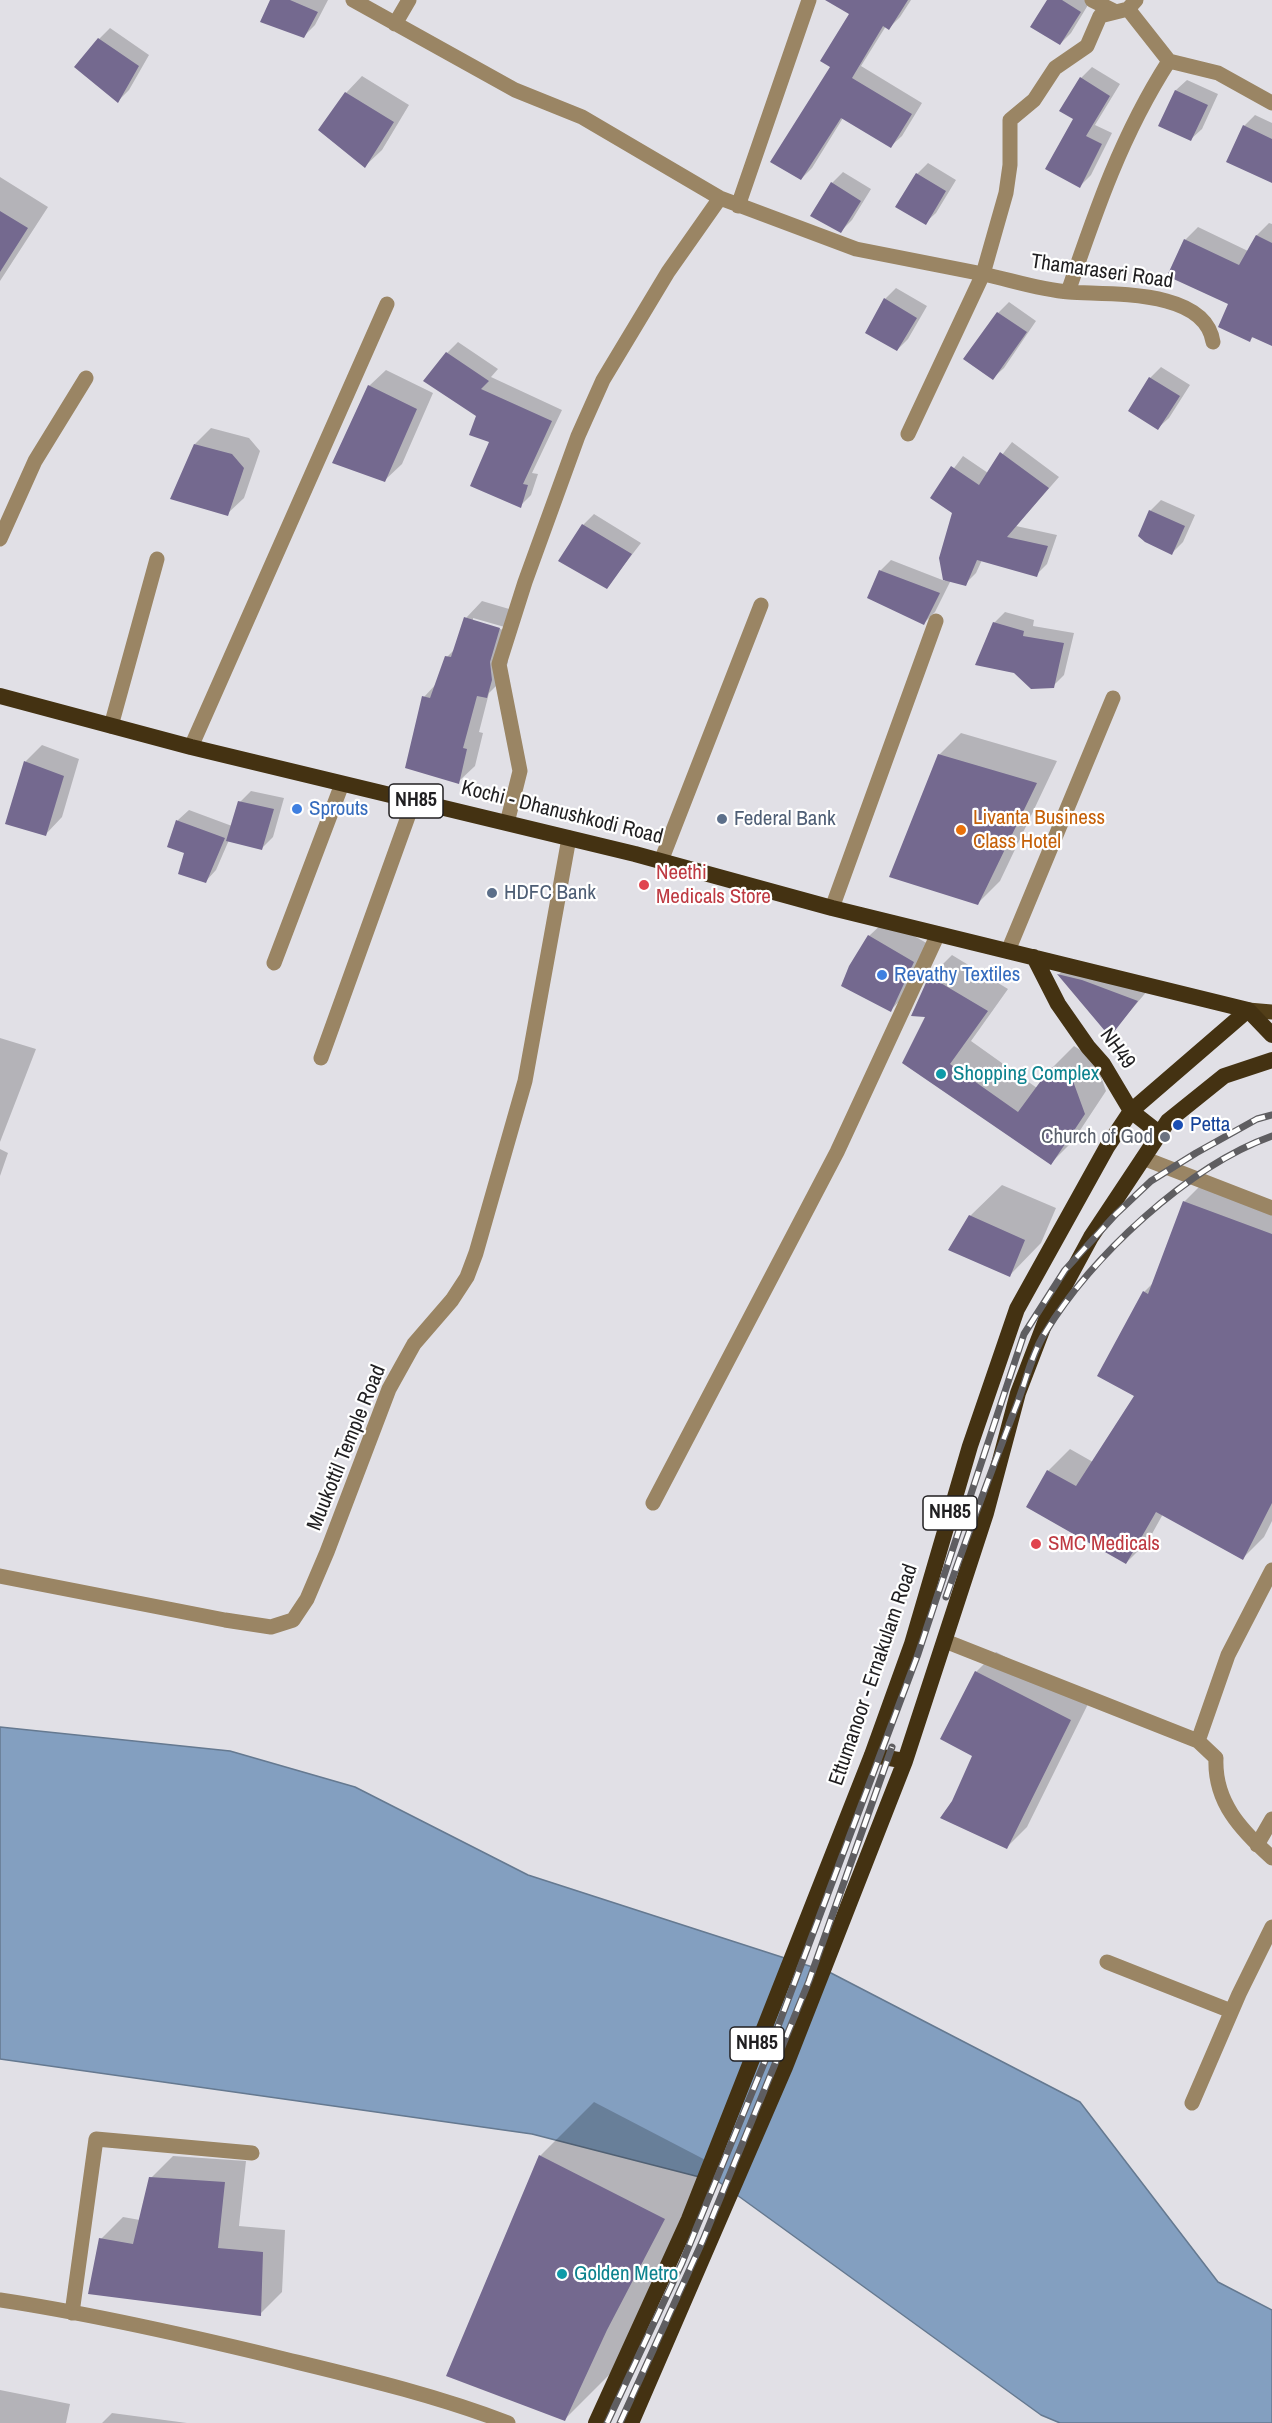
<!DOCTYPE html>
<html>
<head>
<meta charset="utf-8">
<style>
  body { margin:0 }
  canvas { display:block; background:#e1e0e6 }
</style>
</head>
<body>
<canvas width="1272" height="2423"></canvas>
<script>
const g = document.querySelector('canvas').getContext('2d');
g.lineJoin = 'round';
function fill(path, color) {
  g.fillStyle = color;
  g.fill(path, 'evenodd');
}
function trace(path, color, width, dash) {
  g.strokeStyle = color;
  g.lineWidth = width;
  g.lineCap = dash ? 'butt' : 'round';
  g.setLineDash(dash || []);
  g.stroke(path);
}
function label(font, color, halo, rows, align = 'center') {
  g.font = font + ' "Archivo Narrow",sans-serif';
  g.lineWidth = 4.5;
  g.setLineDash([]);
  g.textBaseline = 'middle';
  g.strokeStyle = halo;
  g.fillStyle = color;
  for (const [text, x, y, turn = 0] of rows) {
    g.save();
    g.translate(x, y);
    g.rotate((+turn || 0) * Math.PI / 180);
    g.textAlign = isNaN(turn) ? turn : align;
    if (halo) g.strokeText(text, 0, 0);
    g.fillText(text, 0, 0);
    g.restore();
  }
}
const water = new Path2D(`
  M 0,1727 L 230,1751 L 355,1787 L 528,1875 L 831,1973 L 1080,2102 L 1218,2282 L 1272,2310 L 1272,2423 L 1060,2423 L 1041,2415 L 719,2182 L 532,2134 L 0,2059 Z`);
fill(water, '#839fc0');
trace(water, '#657990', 1.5);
fill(new Path2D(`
  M 271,0 L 328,0 L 315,25 L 304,36 Z
  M 828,0 L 911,0 L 900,17 L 889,28 L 886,26 L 861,66 L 922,103 L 902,136 L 891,146 L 843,118 L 812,168 L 801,179 L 832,67 L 851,14 Z
  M 1048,0 L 1091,0 L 1071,33 L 1060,44 Z
  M 110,28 L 149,55 L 129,90 L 118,101 L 99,39 Z
  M 1092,67 L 1120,84 L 1095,125 L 1112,133 L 1091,175 L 1080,186 L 1075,118 L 1061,110 L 1081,78 Z
  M 362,76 L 409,105 L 382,150 L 365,166 L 346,93 Z
  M 1187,80 L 1218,94 L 1202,129 L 1191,139 L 1160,125 L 1176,90 Z
  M 1255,115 L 1272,123 L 1272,181 L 1244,126 Z
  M 928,163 L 956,180 L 936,213 L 925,223 L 917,174 Z
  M 843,172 L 871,189 L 852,220 L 841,231 L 832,183 Z
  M 0,177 L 48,207 L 0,281 Z
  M 1269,223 L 1272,224 L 1272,345 L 1254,336 L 1250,340 L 1230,303 L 1185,240 L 1198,227 L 1248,251 L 1257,235 Z
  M 896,288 L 927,306 L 908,339 L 897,350 L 867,333 L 885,299 Z
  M 1009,302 L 1036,321 L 1004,368 L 993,378 L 998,313 Z
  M 458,342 L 498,369 L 491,377 L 562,410 L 532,473 L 538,474 L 531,495 L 520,506 L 447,353 Z
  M 1161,367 L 1190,385 L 1169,418 L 1158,428 L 1130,410 L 1150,378 Z
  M 386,370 L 433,393 L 402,464 L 385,480 L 369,386 Z
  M 211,428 L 249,438 L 260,451 L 244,498 L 227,514 L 195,444 Z
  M 1012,442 L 1059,477 L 1016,526 L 1057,535 L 1047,564 L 1036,575 L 982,560 L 976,573 L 965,584 L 951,580 L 935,612 L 924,623 L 880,571 L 891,560 L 945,581 L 940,558 L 954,512 L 932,498 L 963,456 L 988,473 Z
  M 1161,500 L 1195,515 L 1183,542 L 1172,553 L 1150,511 Z
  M 594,514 L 641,543 L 607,587 L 583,525 Z
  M 482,601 L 516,611 L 506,644 L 508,662 L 503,679 L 489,693 L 479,732 L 483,733 L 475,766 L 458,782 L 424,697 L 437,683 L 447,657 L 455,649 L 466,618 ZM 473,618 L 508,628 L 507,631 L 473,621 Z
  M 1005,612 L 1034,620 L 1033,626 L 1074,633 L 1064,675 L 1053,686 L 994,623 Z
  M 961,733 L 1057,761 L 1000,881 L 978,903 L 939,755 Z
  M 42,745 L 79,759 L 62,817 L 46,834 L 6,823 L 26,761 Z
  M 251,791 L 284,798 L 273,837 L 262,848 L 229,840 L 216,870 L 206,881 L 186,852 L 169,846 L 178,820 L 189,810 L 232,826 L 240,802 Z
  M 886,920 L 930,945 L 907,993 L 891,1010 L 869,936 Z
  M 952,955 L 1008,989 L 971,1041 L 1037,1088 L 1052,1068 L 1074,1046 L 1095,1059 L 1106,1091 L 1073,1141 L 1051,1163 L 903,1062 L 928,1016 L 930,977 Z
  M 1070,964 L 1148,990 L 1110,1035 L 1059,974 Z
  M 0,1038 L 36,1049 L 0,1142 Z
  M 0,1149 L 8,1153 L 0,1176 Z
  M 1206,1180 L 1272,1205 L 1272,1521 L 1264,1537 L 1242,1559 L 1163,1514 L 1148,1541 L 1126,1563 L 1028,1507 L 1048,1471 L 1070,1449 L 1093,1462 L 1136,1395 L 1144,1292 L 1154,1282 L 1184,1202 Z
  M 1002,1185 L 1056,1208 L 1041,1243 L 1010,1275 L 970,1216 Z
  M 996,1652 L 1090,1700 L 1027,1827 L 1007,1847 L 953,1802 L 974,1755 L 976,1672 Z
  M 594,2102 L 717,2166 L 618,2366 L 565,2419 L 540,2156 Z
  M 173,2156 L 246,2161 L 239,2226 L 285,2230 L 282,2292 L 260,2314 L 101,2239 L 123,2217 L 140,2220 L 151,2178 Z
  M 0,2390 L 70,2404 L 66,2423 L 0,2423 Z
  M 112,2413 L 187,2423 L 102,2423 Z`), '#0003');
fill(new Path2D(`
  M 270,0 L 290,0 L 318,12 L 304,38 L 260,22 Z
  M 825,0 L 908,0 L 889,30 L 883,26 L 852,78 L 912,114 L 891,148 L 841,118 L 801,180 L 770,162 L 830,67 L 820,61 L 849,14 Z
  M 1047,0 L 1062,0 L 1081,12 L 1060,45 L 1030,27 Z
  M 98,38 L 139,66 L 118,103 L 74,67 Z
  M 1080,77 L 1110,96 L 1086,136 L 1102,144 L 1080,188 L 1045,169 L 1073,119 L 1059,111 Z
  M 1175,90 L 1208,105 L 1191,141 L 1158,126 Z
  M 345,92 L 394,122 L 365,168 L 318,130 Z
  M 1243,125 L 1272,139 L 1272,183 L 1226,162 Z
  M 916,173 L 946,191 L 926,225 L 895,207 Z
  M 831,182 L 861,201 L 841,233 L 810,216 Z
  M 0,211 L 28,228 L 0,272 Z
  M 1256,235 L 1272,243 L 1272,346 L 1252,337 L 1250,342 L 1218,327 L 1228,304 L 1167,276 L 1184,239 L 1239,265 Z
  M 884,298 L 917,318 L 897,351 L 865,333 Z
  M 997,312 L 1027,332 L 993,380 L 963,359 Z
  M 446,352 L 489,381 L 481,389 L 552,421 L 523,484 L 528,485 L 521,508 L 470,486 L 489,442 L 469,435 L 476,416 L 423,381 Z
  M 1149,377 L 1180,396 L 1158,430 L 1128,411 Z
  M 368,385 L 417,409 L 385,482 L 332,463 Z
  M 194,444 L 232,454 L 244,468 L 228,516 L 170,499 Z
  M 1000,452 L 1049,488 L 1007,537 L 1048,546 L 1037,577 L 977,560 L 966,586 L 943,580 L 939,558 L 952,513 L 930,498 L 951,466 L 979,485 Z
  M 1149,510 L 1185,526 L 1172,555 L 1145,542 L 1138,536 Z
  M 582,524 L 632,554 L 607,589 L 558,561 Z
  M 879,570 L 940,593 L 924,625 L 867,598 Z
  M 464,617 L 500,628 L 490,662 L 492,680 L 487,698 L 477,696 L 463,748 L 467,749 L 459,784 L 405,768 L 422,696 L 430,698 L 445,656 L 451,657 Z
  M 993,622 L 1024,631 L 1023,636 L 1064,643 L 1054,688 L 1031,689 L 1014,673 L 975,665 Z
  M 938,754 L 1037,783 L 978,905 L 889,877 Z
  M 24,761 L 64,776 L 46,836 L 5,824 Z
  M 238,801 L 274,809 L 262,850 L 226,841 Z
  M 176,820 L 225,838 L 206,883 L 178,874 L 184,853 L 167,847 Z
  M 868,935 L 914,962 L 891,1012 L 841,986 L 849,966 Z
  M 1057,974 L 1082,980 L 1138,1001 L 1110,1037 Z
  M 929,976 L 988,1011 L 950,1064 L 1018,1112 L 1051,1067 L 1073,1081 L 1085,1114 L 1051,1165 L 902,1063 L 925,1017 L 911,1016 Z
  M 1183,1201 L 1272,1234 L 1272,1503 L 1243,1560 L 1156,1512 L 1126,1564 L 1026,1507 L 1047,1470 L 1076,1486 L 1134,1396 L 1097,1376 L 1143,1291 L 1148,1294 Z
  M 969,1215 L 1025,1240 L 1010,1277 L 948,1250 Z
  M 975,1671 L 1071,1720 L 1007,1849 L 940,1818 L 952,1801 L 972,1756 L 940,1739 Z
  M 539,2155 L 665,2219 L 607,2330 L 565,2421 L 446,2376 Z
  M 149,2177 L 225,2182 L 218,2248 L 263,2252 L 261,2316 L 88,2294 L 99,2238 L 133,2244 Z`), '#74698f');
trace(new Path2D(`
  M 353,0 L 515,90 L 582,117 L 720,198 L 668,272 L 603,380 L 578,436 L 525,582 L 499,664 L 520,771 L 507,823
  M 1092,0 L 1116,12
  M 1136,0 L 1128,9 L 1100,16 L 1087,46 L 1055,68 L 1034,100 L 1010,120 L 1010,165 L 1006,193 L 983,274 C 1011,280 1040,290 1069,292 C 1108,295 1205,288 1213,342
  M 395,24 L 409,0
  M 1169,61 L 1218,73 L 1272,103
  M 720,198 L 856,249 L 983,274 L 908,434
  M 738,206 L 809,0
  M 1068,292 C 1096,210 1122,134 1169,61 L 1128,9
  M 0,539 L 35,461 L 86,378
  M 111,726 L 157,559
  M 191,747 L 387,304
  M 661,861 L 761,605
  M 832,908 L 936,621
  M 1008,951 L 1113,698
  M 274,963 L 342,784
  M 321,1058 L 414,800
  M 1143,1158 L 1272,1208
  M 653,1503 L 837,1152 L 938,934
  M 0,1576 L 225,1620 L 271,1627 L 293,1620 L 307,1599 L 327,1552 L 389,1389 L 414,1344 L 452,1300 L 467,1277 L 476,1253 L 525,1081 L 569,838
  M 945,1641 L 1198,1741 L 1216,1758 C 1214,1802 1241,1830 1272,1858
  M 1198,1741 L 1228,1655 L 1272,1570
  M 1257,1845 L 1272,1819
  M 1107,1962 L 1231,2011
  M 1192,2103 L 1239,1994 L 1272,1927
  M 0,2300 C 93,2314 185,2335 276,2357 C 354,2376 433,2394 508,2423
  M 72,2313 L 96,2139 L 252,2153`), '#9a8564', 15);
trace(new Path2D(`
  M 1248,1010 L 1272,1012`), '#523e18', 15);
trace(new Path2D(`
  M 0,696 L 191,747 L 635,854 L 832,908 L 1248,1010 L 1272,1035
  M 1034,957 L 1058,1004 L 1088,1047 L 1103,1064 L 1131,1111 L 1159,1133
  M 872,1755 L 905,1761
  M 596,2423 L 689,2219 L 872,1755 L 912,1644 L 970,1446 L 1017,1309 L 1107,1147 L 1131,1111 L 1248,1010
  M 631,2423 L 785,2067 L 905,1761 L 986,1513 L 1018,1393 L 1046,1320 L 1091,1237 L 1168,1121 L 1224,1076 L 1272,1060`), '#443212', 16);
const rail = new Path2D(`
  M 946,1597 C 968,1534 991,1472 1015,1409 C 1025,1385 1031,1355 1045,1333 C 1091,1257 1188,1166 1272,1136
  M 607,2423 L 682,2263 L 765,2061 L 918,1654 L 1024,1334 L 1065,1270 L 1116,1214 L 1151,1181 L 1196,1153 L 1257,1119 L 1272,1115
  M 620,2423 L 703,2240 L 809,1981 L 892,1747`);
trace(rail, '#5f5e61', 7);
trace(rail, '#fff', 4.5, [14]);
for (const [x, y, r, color] of [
  [297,809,6,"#3f7fe0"],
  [722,819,6,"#5c6f8a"],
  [961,830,6,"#e8710a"],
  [644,885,6,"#e0444e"],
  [492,893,6,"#5c6f8a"],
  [882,975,6,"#3f7fe0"],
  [941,1074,6,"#0f9aa8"],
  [1178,1125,6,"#1a4fb4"],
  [1165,1137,6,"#6b7280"],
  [1036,1544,6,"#e0444e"],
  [562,2274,6,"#0f9aa8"]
]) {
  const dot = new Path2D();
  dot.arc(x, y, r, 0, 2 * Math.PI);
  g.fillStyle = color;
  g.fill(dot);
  trace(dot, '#fff', 2);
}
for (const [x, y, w] of [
  [416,801,54],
  [950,1513,54],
  [757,2044,54]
]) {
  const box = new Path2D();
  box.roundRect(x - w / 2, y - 17, w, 34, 4.5);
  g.fillStyle = '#fff';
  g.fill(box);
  trace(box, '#201f21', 1.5);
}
label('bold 20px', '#201f21', null, [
  ["NH85",416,801],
  ["NH85",950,1513],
  ["NH85",757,2044]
]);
label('21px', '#201f21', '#fff', [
  ["Thamaraseri Road",1102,272,8],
  ["Kochi - Dhanushkodi Road",562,813,14],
  ["NH49",1117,1049,54],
  ["Muukottil Temple Road",347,1448,-68],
  ["Ettumanoor - Ernakulam Road",874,1675,-71]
]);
label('21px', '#366cbe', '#fff', [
  ["Sprouts",309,809],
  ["Revathy Textiles",894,975]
], 'left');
label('21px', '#c56008', '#fff', [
  ["Livanta Business",973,818],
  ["Class Hotel",973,842]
], 'left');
label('21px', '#4e5e75', '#fff', [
  ["Federal Bank",734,819],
  ["HDFC Bank",504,893]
], 'left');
label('21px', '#be3a42', '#fff', [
  ["Neethi",656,873],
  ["Medicals Store",656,897],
  ["SMC Medicals",1048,1544]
], 'left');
label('21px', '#0d838f', '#fff', [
  ["Shopping Complex",953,1074],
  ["Golden Metro",574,2274]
], 'left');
label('21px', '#164399', '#fff', [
  ["Petta",1190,1125]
], 'left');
label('21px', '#5b616d', '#fff', [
  ["Church of God",1153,1137]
], 'right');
</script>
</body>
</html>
